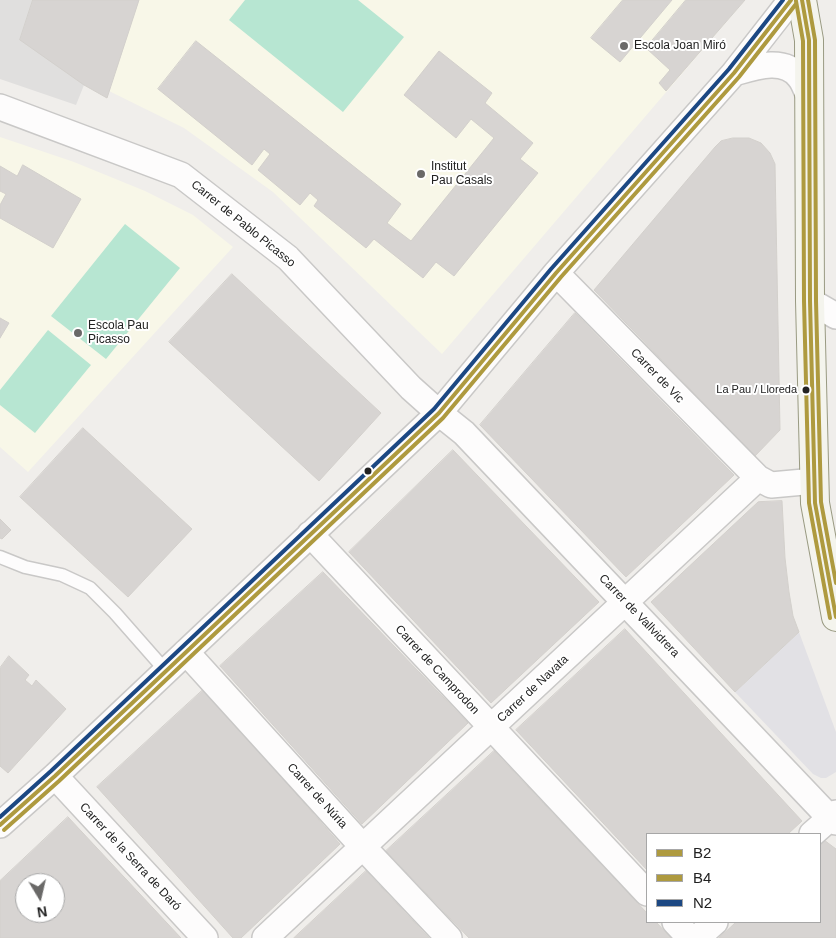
<!DOCTYPE html>
<html>
<head>
<meta charset="utf-8">
<style>
  body { margin:0 }
  #map { position:relative; width:836px; height:938px; overflow:hidden; background:#f0eeeb; font-family:Helvetica,sans-serif }
  canvas { display:block }
  .legend { position:absolute; left:646px; top:833px; width:175px; height:90px; box-sizing:border-box; background:#fff; border:1px solid #a7a7a7; margin:0; padding:6px 9px; list-style:none; font-size:15px; color:#222 }
  .legend li { display:flex; align-items:center; gap:10px; height:25px }
  .legend b { width:25px; border:1px solid #a7a7a7 }
  .north { position:absolute; left:15px; top:873px; width:50px; height:50px; box-sizing:border-box; background:#fff; border:1px solid #a7a7a7; border-radius:50%; rotate:171deg; font-size:14px; font-weight:700; line-height:20px; text-align:center; color:#222 }
  .north::after { content:''; display:block; margin:auto; width:18px; height:22px; background:#6a6968; clip-path:polygon(50% 0,100% 100%,50% 72%,0 100%) }
</style>
</head>
<body>
<div id="map">
<canvas width="836" height="938"></canvas>
<ul class="legend">
<li><b style="height:6px;background:#ae9a3f"></b>B2</li>
<li><b style="height:6px;background:#ae9a3f"></b>B4</li>
<li><b style="height:6px;background:#1c4883"></b>N2</li>
</ul>
<div class="north">N</div>
</div>
<script>
const g = document.querySelector('canvas').getContext('2d');
g.lineJoin = 'round';
function fill(path, color) {
  g.fillStyle = color;
  g.fill(path, 'evenodd');
}
function trace(path, color, width, dash) {
  g.strokeStyle = color;
  g.lineWidth = width;
  g.lineCap = dash ? 'butt' : 'round';
  g.setLineDash(dash || []);
  g.stroke(path);
}
function label(font, color, halo, rows, align = 'center') {
  g.font = font + ' Helvetica,sans-serif';
  g.lineWidth = 4;
  g.setLineDash([]);
  g.textBaseline = 'middle';
  g.strokeStyle = halo;
  g.fillStyle = color;
  for (const [text, x, y, turn = 0] of rows) {
    g.save();
    g.translate(x, y);
    g.rotate((+turn || 0) * Math.PI / 180);
    g.textAlign = isNaN(turn) ? turn : align;
    if (halo) g.strokeText(text, 0, 0);
    g.fillText(text, 0, 0);
    g.restore();
  }
}
fill(new Path2D(`
  M 139,0 L 745,0 L 442,354 L 273,192 L 184,128 L 109,91 Z
  M 0,137 L 74,162 L 145,191 L 193,215 L 233,247 L 28,472 L 0,447 Z`), '#f8f7e8');
fill(new Path2D(`
  M 245,0 L 358,0 L 404,37 L 343,112 L 229,20 Z
  M 125,224 L 180,268 L 106,359 L 51,316 Z
  M 48,330 L 91,365 L 35,433 L 0,405 L 0,390 Z`), '#b7e6d2');
fill(new Path2D(`
  M 0,0 L 139,0 L 107,98 L 84,85 L 76,105 L 0,79 Z`), '#e0dfde');
fill(new Path2D(`
  M 799,632 L 836,732 L 836,772 L 826,778 L 821,778 L 813,774 L 735,692 Z`), '#e2e1e5');
const building = new Path2D(`
  M 33,0 L 139,0 L 107,98 L 84,85 L 20,40 Z
  M 623,0 L 672,0 L 620,62 L 591,38 Z
  M 686,0 L 745,0 L 666,91 L 659,83 L 670,70 L 646,48 Z
  M 196,41 L 401,204 L 387,223 L 411,241 L 494,138 L 471,119 L 456,138 L 404,95 L 439,51 L 492,93 L 485,103 L 533,143 L 520,159 L 538,173 L 454,276 L 436,262 L 423,278 L 374,239 L 366,248 L 314,206 L 318,200 L 310,193 L 300,205 L 258,170 L 270,154 L 264,149 L 252,165 L 158,89 Z
  M 733,138 L 749,138 L 761,143 L 770,153 L 775,164 L 780,430 L 755,456 L 594,290 L 715,147 L 721,141 Z
  M 23,165 L 81,199 L 53,248 L 0,218 L 0,205 L 6,194 L 0,191 L 0,166 L 17,176 Z
  M 232,274 L 381,413 L 319,481 L 169,342 Z
  M 575,313 L 734,475 L 626,577 L 480,425 Z
  M 0,318 L 9,323 L 0,338 Z
  M 83,428 L 192,529 L 128,597 L 20,497 Z
  M 453,450 L 599,602 L 491,703 L 349,552 Z
  M 782,501 L 785,558 L 789,592 L 793,616 L 799,632 L 735,692 L 651,602 L 758,502 Z
  M 0,519 L 11,530 L 2,539 L 0,538 Z
  M 323,572 L 468,723 L 362,824 L 220,666 Z
  M 625,629 L 802,821 L 788,834 L 647,834 L 647,870 L 516,730 Z
  M 9,656 L 29,675 L 25,680 L 32,686 L 36,680 L 66,709 L 8,773 L 0,766 L 0,668 Z
  M 204,689 L 340,844 L 241,938 L 233,938 L 97,787 Z
  M 494,751 L 647,913 L 647,922 L 656,922 L 671,938 L 469,938 L 386,851 Z
  M 68,817 L 181,938 L 0,938 L 0,881 ZM 25,883 L 55,883 L 55,913 L 25,913 Z
  M 824,840 L 836,849 L 836,938 L 719,938 L 736,922 L 820,922 L 820,844 Z
  M 366,871 L 429,938 L 294,938 Z`);
fill(building, '#d7d4d2');
trace(building, '#d3d0cc', 1);
const lane = new Path2D(`
  M 0,557 L 25,567 L 62,575 L 90,588 L 115,613 L 166,671`);
const street = new Path2D(`
  M 734,73 C 754,67 785,56 800,78 C 804,83 806,90 809,96
  M 0,107 L 181,175 L 288,258 L 411,388 L 439,413 L 464,433 L 830,818 L 836,822
  M 556,273 L 758,478
  M 810,301 L 836,316
  M 310,534 L 647,893
  M 186,652 L 363,847 L 449,938
  M 55,776 L 205,938
  M 0,825 L 55,776 L 439,413 L 556,273 L 734,73 L 791,0
  M 812,834 L 836,813
  M 675,922 L 690,938
  M 265,938 L 758,478 L 771,485 L 815,481
  M 697,938 L 715,922`);
const secondary = new Path2D(`
  M 802,0 L 809,40 L 810,301 L 815,503 L 836,617`);
trace(lane, '#c9c8c7', 15);
trace(street, '#c9c8c7', 28);
trace(secondary, '#999a82', 30);
trace(lane, '#fdfcfc', 12);
trace(street, '#fdfcfc', 25);
trace(secondary, '#f4f4ed', 28);
trace(new Path2D(`
  M 0,825 L 55,776 L 439,413 L 556,273 L 734,73 L 791,0`), '#ae9a3f', 4);
trace(new Path2D(`
  M 4,830 L 59,781 L 443,418 L 561,277 L 739,77 L 796,4`), '#ae9a3f', 4);
trace(new Path2D(`
  M 0,817 L 51,771 L 434,409 L 551,269 L 729,69 L 783,0`), '#1c4883', 4);
trace(new Path2D(`
  M 802,0 L 809,40 L 810,301 L 815,503 L 836,617`), '#ae9a3f', 4);
trace(new Path2D(`
  M 796,1 L 803,41 L 804,301 L 809,503 L 830,618`), '#ae9a3f', 4);
trace(new Path2D(`
  M 808,0 L 815,40 L 816,301 L 821,502 L 836,583`), '#ae9a3f', 4);
for (const [x, y, r, color] of [
  [624,46,5,"#6a6968"],
  [421,174,5,"#6a6968"],
  [78,333,5,"#6a6968"],
  [806,390,4.5,"#222"],
  [368,471,4.5,"#222"]
]) {
  const dot = new Path2D();
  dot.arc(x, y, r, 0, 2 * Math.PI);
  g.fillStyle = color;
  g.fill(dot);
  trace(dot, '#fff', 2);
}
label('11px', '#222', '#fff', [
  ["La Pau / Lloreda",797,390]
], 'right');
label('12px', '#222', '#fff', [
  ["Escola Joan Miró",634,46],
  ["Institut",431,167],
  ["Pau Casals",431,181],
  ["Escola Pau",88,326],
  ["Picasso",88,340]
], 'left');
label('12px', '#222', '#fff', [
  ["Carrer de Pablo Picasso",243,224,39],
  ["Carrer de Vic",657,376,46],
  ["Carrer de Vallvidrera",639,616,46],
  ["Carrer de Camprodon",437,670,47],
  ["Carrer de Navata",533,689,-43],
  ["Carrer de Núria",317,796,48],
  ["Carrer de la Serra de Daró",130,857,47]
]);
</script>
</body>
</html>
